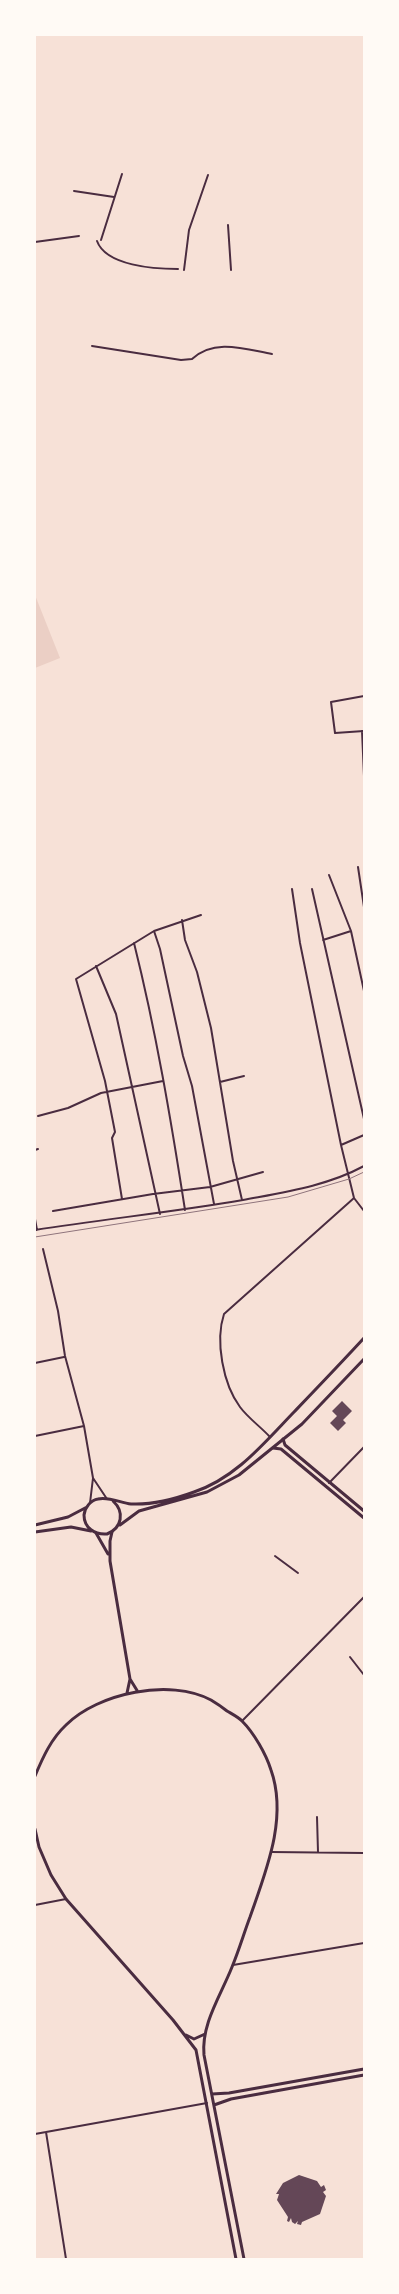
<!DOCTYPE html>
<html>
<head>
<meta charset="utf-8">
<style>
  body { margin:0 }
  #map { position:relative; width:399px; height:2294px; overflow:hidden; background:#f7e1d7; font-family:Inter,sans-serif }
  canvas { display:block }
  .frame { position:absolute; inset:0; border:36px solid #fffaf5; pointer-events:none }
</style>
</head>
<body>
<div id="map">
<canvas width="399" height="2294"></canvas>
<div class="frame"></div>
</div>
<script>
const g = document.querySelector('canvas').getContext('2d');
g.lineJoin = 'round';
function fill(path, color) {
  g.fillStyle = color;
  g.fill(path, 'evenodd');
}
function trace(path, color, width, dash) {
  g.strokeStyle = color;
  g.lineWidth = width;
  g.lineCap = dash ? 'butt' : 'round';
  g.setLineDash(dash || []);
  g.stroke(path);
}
fill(new Path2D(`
  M 35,595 L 60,658 L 35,668 Z`), '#ebcfc5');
fill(new Path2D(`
  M 342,1401 L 352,1411 L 343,1420 L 346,1423 L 338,1431 L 330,1423 L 337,1416 L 332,1411 Z
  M 299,2175 L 317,2181 L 321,2187 L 324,2185 L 326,2190 L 323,2192 L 326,2196 L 320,2214 L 302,2222 L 301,2225 L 297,2224 L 298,2221 L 295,2224 L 292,2222 L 291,2218 L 289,2222 L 287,2221 L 288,2217 L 277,2200 L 279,2194 L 276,2194 L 283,2183 Z`), '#644757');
trace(new Path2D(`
  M 74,191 L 114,197
  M 228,225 L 231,270
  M 101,240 L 122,174
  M 97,241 C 106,266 155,269 178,269
  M 35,242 L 79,236
  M 184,270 L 189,230 L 208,175
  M 92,346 L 181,360 L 192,359 C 214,338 245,349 272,354
  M 364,696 L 331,702 L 335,733 L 364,731
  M 362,731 L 364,776
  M 358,867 L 364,907
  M 329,875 L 351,931 L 364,991
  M 292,889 L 300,943 L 341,1145 L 354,1198 L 364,1211
  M 312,889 L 364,1119
  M 182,920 L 185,940 L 197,972 L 211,1028 L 233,1161 L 242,1200
  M 154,931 L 160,949 L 183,1056 L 192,1086 L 214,1204
  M 323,940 L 351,931
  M 134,943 C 156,1031 171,1120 185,1210
  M 96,966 L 116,1014 L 160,1214
  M 220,1082 L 244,1076
  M 38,1116 L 68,1108 L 101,1093 L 163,1081
  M 341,1145 L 364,1135
  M 35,1150 L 38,1149
  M 122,1199 L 112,1138 L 115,1132 L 105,1081 L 76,979 L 154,931 L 201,915
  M 53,1211 L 153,1194 L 210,1187 L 263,1172
  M 35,1219 L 37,1230
  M 35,1230 C 104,1219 174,1212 243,1200 C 285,1192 327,1186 364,1166
  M 43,1249 L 58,1311 L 65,1356 L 84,1426 L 93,1478 L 90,1503
  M 35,1363 L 64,1357
  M 35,1436 L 84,1426
  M 270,1437 C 261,1427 248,1418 240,1407 C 223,1384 215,1341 224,1314 L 354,1198
  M 93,1478 L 107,1499
  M 329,1483 L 364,1447
  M 275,1556 L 298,1573
  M 350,1657 L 364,1675
  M 242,1721 L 364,1597
  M 317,1817 L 318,1852
  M 271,1852 L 364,1853
  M 35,1905 L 66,1899
  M 233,1965 L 364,1943
  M 46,2132 L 66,2259
  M 35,2134 L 207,2103`), '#4a2c40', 2);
trace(new Path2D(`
  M 283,1439 L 285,1445 L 364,1511
  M 273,1448 L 281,1449 L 364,1518
  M 112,1532 L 110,1541 L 110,1561 L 130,1679 L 138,1692
  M 96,1533 L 108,1554
  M 127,1693 L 130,1679
  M 35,1776 C 43,1757 51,1739 66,1725 C 98,1693 170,1678 211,1700 C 216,1703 222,1707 227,1711 C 232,1714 238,1717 242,1721 C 254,1733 266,1754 271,1770 C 288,1818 266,1871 250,1917 C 244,1933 239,1950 232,1967 C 221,1995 201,2024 204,2055 L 244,2259
  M 35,1829 L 39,1847 L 51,1875 L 66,1899 L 173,2020 L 196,2050 L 236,2259
  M 186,2035 L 194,2039 L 205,2034
  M 212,2094 L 229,2093 L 364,2069
  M 214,2105 L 231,2099 L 364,2075`), '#4a2c40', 3);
trace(new Path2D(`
  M 113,1501 C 125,1512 122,1528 107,1534 C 95,1535 84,1528 84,1515 C 85,1507 91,1500 98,1499 C 108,1496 121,1503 131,1504 C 151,1505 175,1499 194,1492 C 236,1478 264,1443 294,1412 C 317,1388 341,1363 364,1338
  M 35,1525 L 68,1517 L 87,1507
  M 120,1525 L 139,1511 L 207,1492 L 239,1475 L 302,1424 L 364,1359
  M 35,1532 L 71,1527 L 91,1531`), '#4a2c40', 3);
trace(new Path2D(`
  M 35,1237 L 288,1197 L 349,1179 L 364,1172`), '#8f747c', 1);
</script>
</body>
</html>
